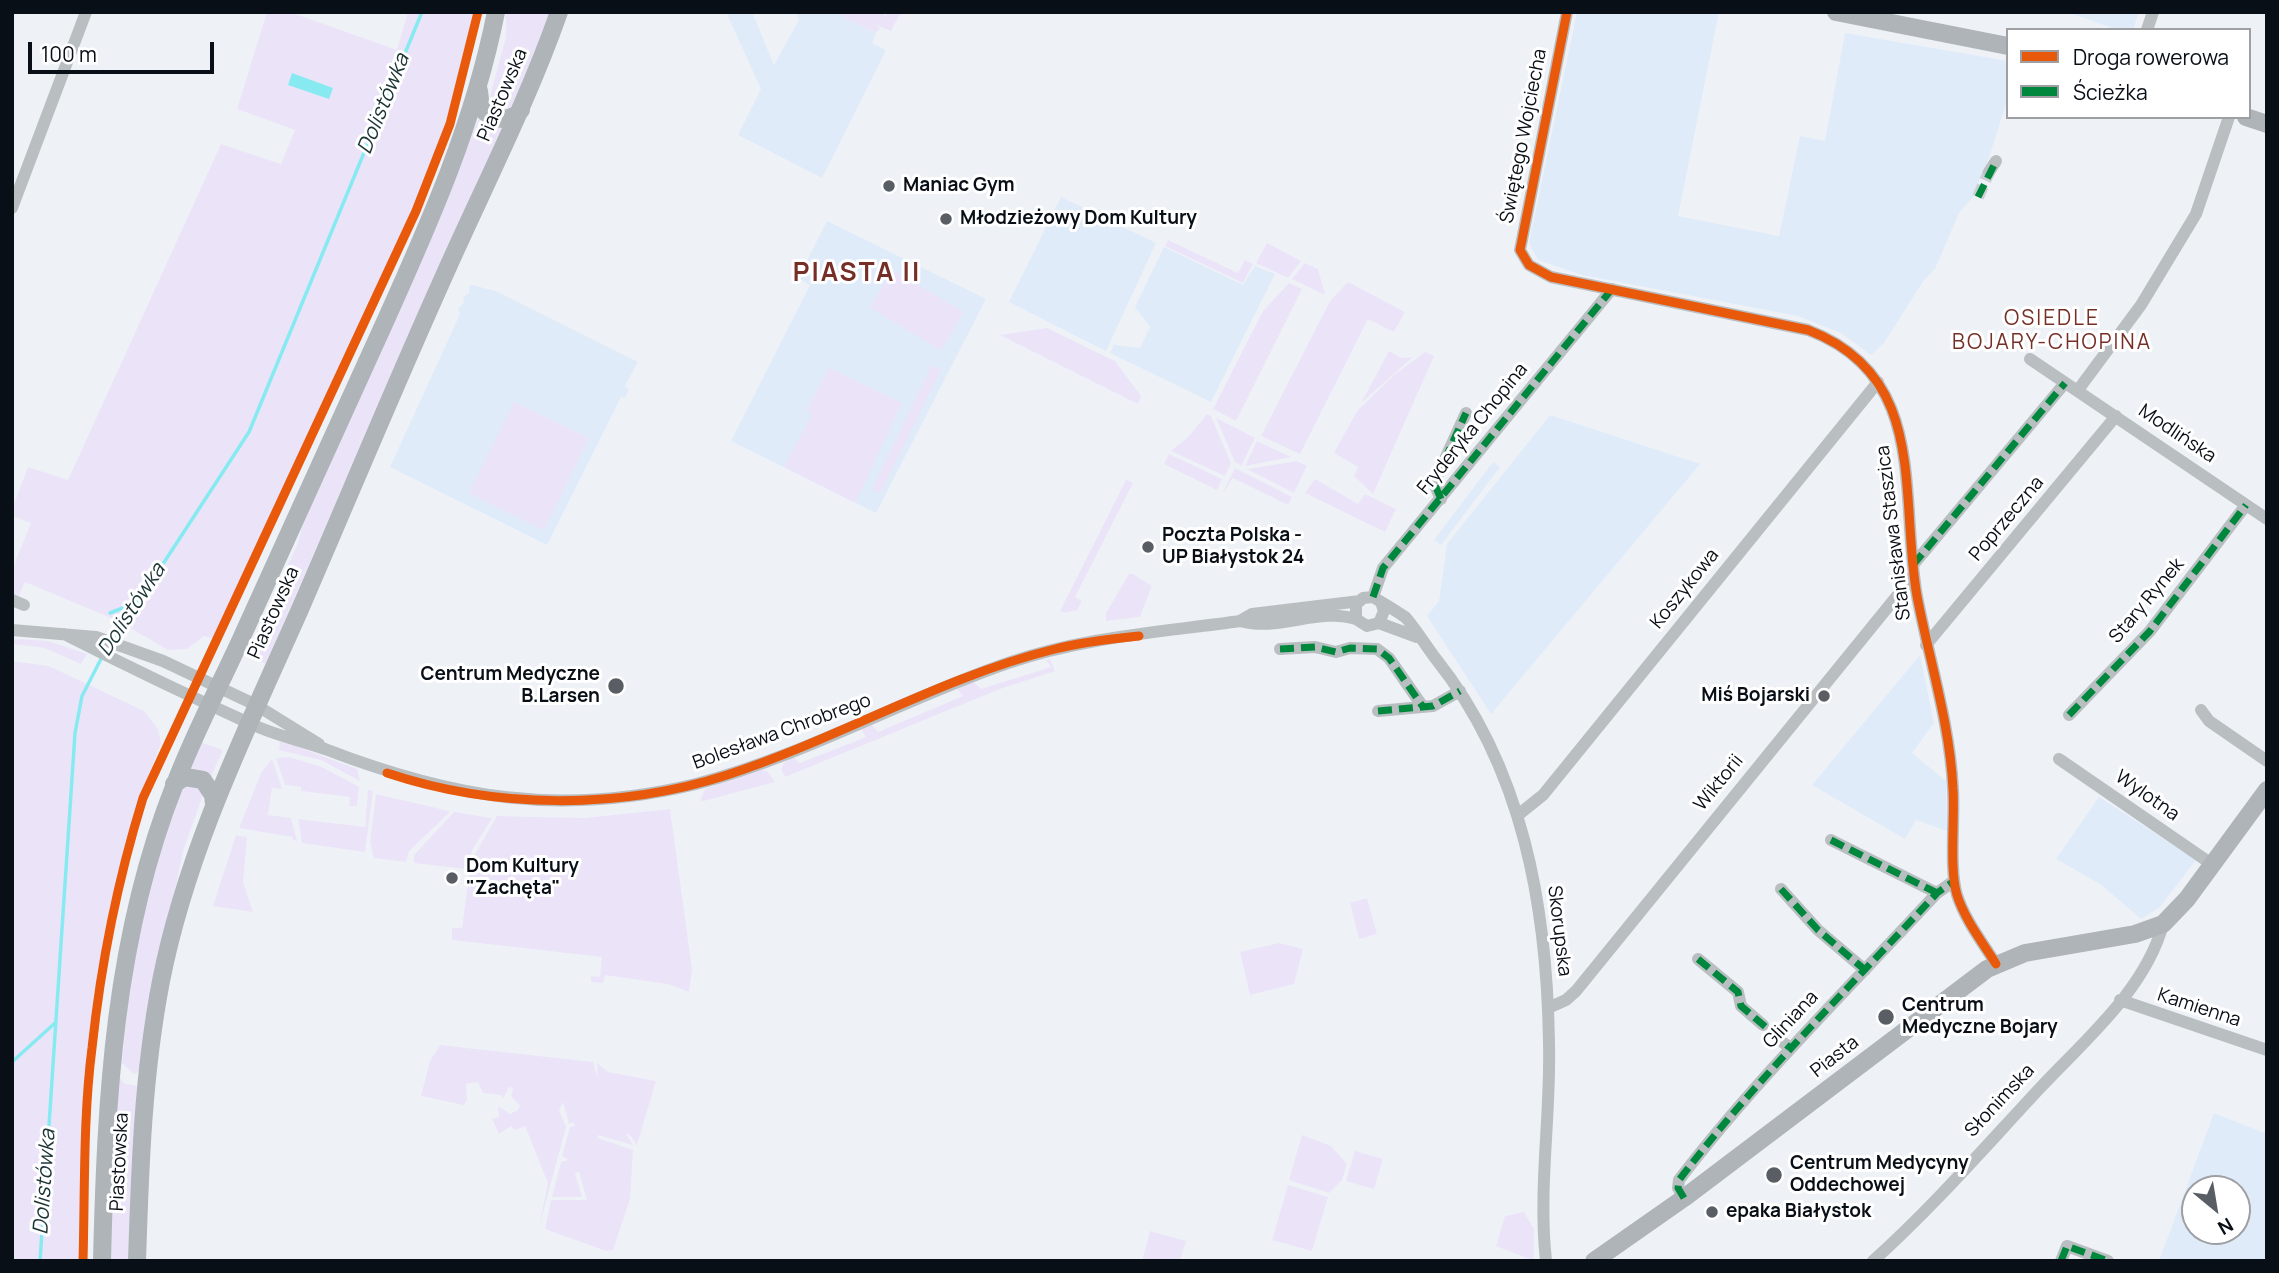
<!DOCTYPE html>
<html>
<head>
<meta charset="utf-8">
<style>
  body { margin:0 }
  #map { position:relative; width:2279px; height:1273px; overflow:hidden; background:#eef2f7; font-family:Manrope,sans-serif }
  canvas { display:block }
  .frame { position:absolute; inset:0; border:14px solid #090f16; pointer-events:none }
  .legend { position:absolute; left:2006px; top:28px; width:245px; height:91px; box-sizing:border-box; background:#fff; border:2px solid #9d9fa2; margin:0; padding:9px 12px; list-style:none; font-size:21px; color:#090f16 }
  .legend li { display:flex; align-items:center; gap:14px; height:35px }
  .legend b { width:35px; border:2px solid #9d9fa2 }
  .north { position:absolute; left:2181px; top:1175px; width:70px; height:70px; box-sizing:border-box; background:#fff; border:2px solid #9d9fa2; border-radius:50%; rotate:150deg; font-size:19px; font-weight:700; line-height:28px; text-align:center; color:#090f16 }
  .north::after { content:''; display:block; margin:auto; width:24px; height:32px; background:#595e65; clip-path:polygon(50% 0,100% 100%,50% 72%,0 100%) }
  .scale { position:absolute; left:28px; top:42px; width:186px; height:32px; box-sizing:border-box; border:4px solid #090f16; border-top:0; padding-left:9px; font-size:21px; line-height:24px; white-space:nowrap; color:#090f16; -webkit-text-stroke:5px #fff; paint-order:stroke }
</style>
</head>
<body>
<div id="map">
<canvas width="2279" height="1273"></canvas>
<div class="frame"></div>
<ul class="legend">
<li><b style="height:9px;background:#e8590c"></b>Droga rowerowa</li>
<li><b style="height:9px;background:#00873e"></b>Ścieżka</li>
</ul>
<div class="north">N</div>
<div class="scale">100 m</div>
</div>
<script>
const g = document.querySelector('canvas').getContext('2d');
g.lineJoin = 'round';
function fill(path, color) {
  g.fillStyle = color;
  g.fill(path, 'evenodd');
}
function trace(path, color, width, dash) {
  g.strokeStyle = color;
  g.lineWidth = width;
  g.lineCap = dash ? 'butt' : 'round';
  g.setLineDash(dash || []);
  g.stroke(path);
}
function label(font, color, halo, rows, align = 'center') {
  g.font = font + ' Manrope,sans-serif';
  g.lineWidth = 6;
  g.setLineDash([]);
  g.textBaseline = 'middle';
  g.strokeStyle = halo;
  g.fillStyle = color;
  for (const [text, x, y, turn = 0] of rows) {
    g.save();
    g.translate(x, y);
    g.rotate((+turn || 0) * Math.PI / 180);
    g.textAlign = isNaN(turn) ? turn : align;
    if (halo) g.strokeText(text, 0, 0);
    g.fillText(text, 0, 0);
    g.restore();
  }
}
fill(new Path2D(`
  M 726,12 L 752,12 L 774,65 L 799,20 L 796,12 L 841,12 L 844,18 L 876,33 L 872,43 L 886,50 L 822,178 L 738,135 L 761,89 Z
  M 1577,12 L 1719,12 L 1678,216 L 1779,236 L 1800,136 L 1825,141 L 1845,33 L 2008,61 L 2006,104 L 1985,170 L 1973,194 L 1975,195 L 1959,213 L 1935,269 L 1924,280 L 1884,343 L 1871,355 L 1841,333 L 1798,316 L 1582,275 L 1538,260 L 1529,243 Z
  M 2067,12 L 2139,12 L 2133,30 L 2118,30 Z
  M 1061,197 L 1156,243 L 1106,351 L 1009,302 Z
  M 827,221 L 986,299 L 876,513 L 731,441 L 810,285 L 798,278 Z
  M 1164,247 L 1243,285 L 1255,266 L 1275,274 L 1211,402 L 1110,353 L 1114,345 L 1140,348 L 1150,327 L 1135,307 Z
  M 472,285 L 496,291 L 638,362 L 625,386 L 629,389 L 625,398 L 621,397 L 547,545 L 390,467 L 460,314 L 458,308 L 464,303 L 463,297 L 469,293 L 469,286 Z
  M 1550,415 L 1700,464 L 1491,714 L 1427,616 L 1439,601 L 1447,544 Z
  M 1493,462 L 1500,467 L 1441,545 L 1434,540 Z
  M 1920,655 L 1934,723 L 1912,753 L 1946,781 L 1947,831 L 1916,820 L 1905,839 L 1812,785 Z
  M 2099,797 L 2196,860 L 2159,908 L 2141,919 L 2100,884 L 2056,859 Z
  M 2214,1113 L 2267,1134 L 2267,1261 L 2159,1261 ZM 2195,1189 L 2237,1189 L 2237,1231 L 2195,1231 Z`), '#e0ebfa');
fill(new Path2D(`
  M 267,12 L 290,12 L 397,50 L 408,12 L 475,12 L 450,112 L 420,196 L 214,639 L 204,636 L 187,649 L 168,650 L 118,621 L 25,582 L 16,602 L 12,600 L 12,570 L 31,523 L 12,516 L 12,509 L 28,467 L 68,480 L 221,144 L 281,164 L 295,130 L 237,109 Z
  M 506,12 L 551,12 L 513,105 L 502,111 L 494,109 L 490,96 L 506,37 Z
  M 841,12 L 878,12 L 886,16 L 888,12 L 901,12 L 891,31 L 875,25 L 880,28 L 876,33 L 844,18 Z
  M 479,117 L 505,125 L 365,435 L 266,664 L 246,655 L 298,543 L 307,509 L 443,207 Z
  M 1168,240 L 1238,273 L 1245,260 L 1253,264 L 1243,283 L 1165,246 Z
  M 1267,243 L 1301,261 L 1288,278 L 1256,263 Z
  M 1305,263 L 1318,269 L 1325,295 L 1292,279 Z
  M 892,270 L 964,312 L 941,350 L 870,308 Z
  M 1348,282 L 1405,312 L 1394,332 L 1368,319 L 1300,454 L 1261,436 L 1330,301 Z
  M 1289,283 L 1302,289 L 1236,421 L 1213,409 L 1263,311 Z
  M 1047,328 L 1115,361 L 1141,396 L 1138,404 L 1000,335 Z
  M 1389,351 L 1401,358 L 1413,357 L 1361,403 Z
  M 1425,352 L 1434,356 L 1373,494 L 1354,476 L 1358,467 L 1334,453 L 1357,411 L 1394,375 Z
  M 932,365 L 941,370 L 880,494 L 872,489 Z
  M 829,368 L 902,403 L 855,503 L 784,467 L 812,414 L 807,410 Z
  M 514,402 L 589,438 L 544,530 L 469,493 Z
  M 1207,414 L 1211,416 L 1231,463 L 1225,476 L 1171,451 L 1188,437 Z
  M 1216,418 L 1255,438 L 1241,466 L 1235,462 Z
  M 1257,441 L 1291,457 L 1245,466 Z
  M 1169,454 L 1222,479 L 1217,490 L 1164,464 Z
  M 1297,461 L 1307,466 L 1294,493 L 1247,469 Z
  M 1235,468 L 1292,497 L 1288,505 L 1233,478 L 1222,494 Z
  M 1315,479 L 1358,504 L 1365,494 L 1396,509 L 1385,532 L 1305,493 Z
  M 1126,480 L 1133,483 L 1075,597 L 1082,601 L 1077,610 L 1064,613 L 1060,611 Z
  M 1129,574 L 1133,574 L 1152,586 L 1140,617 L 1106,621 L 1106,613 Z
  M 20,639 L 48,641 L 87,654 L 81,664 L 45,648 L 12,644 L 12,640 Z
  M 1050,659 L 1055,671 L 1000,689 L 785,777 L 781,769 L 784,763 L 793,757 L 800,763 L 866,737 L 861,729 L 872,725 L 878,732 L 963,696 L 957,689 L 973,682 L 981,689 L 1051,667 L 1046,660 Z
  M 12,661 L 49,666 L 144,711 L 158,729 L 161,743 L 140,797 L 122,857 L 98,987 L 85,1094 L 80,1261 L 12,1261 Z
  M 280,740 L 357,769 L 360,781 L 321,760 L 279,750 Z
  M 200,742 L 223,750 L 210,779 L 187,771 Z
  M 289,757 L 322,767 L 359,787 L 357,806 L 349,806 L 350,797 L 301,791 L 301,787 L 285,785 L 276,758 Z
  M 272,759 L 282,789 L 272,788 L 268,815 L 291,818 L 297,841 L 293,840 L 292,837 L 239,828 L 261,773 Z
  M 759,770 L 767,771 L 775,782 L 700,802 L 705,789 Z
  M 187,784 L 200,789 L 203,795 L 183,851 L 140,1071 L 134,1074 L 122,1063 L 131,965 L 149,883 L 182,787 Z
  M 368,790 L 373,791 L 365,852 L 302,843 L 298,819 L 365,827 Z
  M 376,794 L 449,811 L 449,813 L 409,851 L 406,862 L 374,858 L 370,843 Z
  M 670,809 L 692,969 L 689,992 L 668,984 L 605,975 L 603,983 L 591,982 L 591,976 L 600,977 L 602,957 L 452,940 L 452,928 L 462,928 L 471,861 L 497,816 L 584,818 Z
  M 454,812 L 492,818 L 473,849 L 465,869 L 414,863 L 414,855 Z
  M 236,835 L 247,837 L 243,882 L 253,912 L 213,906 Z
  M 1367,898 L 1377,934 L 1359,939 L 1350,903 Z
  M 1279,943 L 1303,949 L 1294,984 L 1250,995 L 1240,952 Z
  M 440,1045 L 593,1062 L 598,1079 L 597,1063 L 608,1072 L 656,1081 L 637,1145 L 629,1134 L 626,1134 L 633,1145 L 598,1135 L 598,1138 L 633,1150 L 630,1199 L 613,1250 L 606,1251 L 545,1229 L 551,1200 L 587,1200 L 579,1172 L 575,1173 L 582,1197 L 552,1197 L 561,1162 L 568,1160 L 562,1156 L 570,1127 L 575,1126 L 573,1122 L 569,1124 L 563,1102 L 559,1110 L 566,1127 L 538,1231 L 548,1183 L 525,1126 L 515,1130 L 511,1126 L 499,1134 L 492,1119 L 499,1117 L 498,1106 L 510,1114 L 518,1110 L 520,1106 L 511,1096 L 513,1088 L 509,1087 L 503,1099 L 501,1095 L 483,1093 L 478,1082 L 466,1084 L 467,1099 L 464,1105 L 421,1096 L 430,1061 Z
  M 116,1073 L 125,1084 L 138,1086 L 129,1261 L 109,1261 Z
  M 1302,1135 L 1331,1146 L 1347,1164 L 1342,1180 L 1329,1193 L 1289,1180 Z
  M 1355,1151 L 1383,1159 L 1374,1189 L 1346,1181 Z
  M 1288,1185 L 1328,1197 L 1312,1251 L 1272,1240 Z
  M 1524,1212 L 1534,1229 L 1534,1261 L 1496,1246 L 1505,1216 Z
  M 1150,1231 L 1186,1241 L 1180,1261 L 1142,1261 Z`), '#ebe4f9');
fill(new Path2D(`
  M 292,73 L 333,88 L 329,99 L 288,85 Z`), '#87eaf1');
trace(new Path2D(`
  M 110,613 L 138,602
  M 114,639 L 249,432 L 422,12
  M 12,1062 L 55,1023
  M 40,1261 L 75,733 L 82,696 L 102,657`), '#87eaf1', 3.5);
trace(new Path2D(`
  M 1978,197 L 1989,172`), '#ccd0d5', 12, [12, 6]);
trace(new Path2D(`
  M 1567,12 L 1520,250 L 1529,265 L 1551,277 L 1808,330 C 1929,376 1899,494 1917,596 C 1929,659 1950,724 1953,789 C 1955,818 1949,869 1957,895 C 1965,920 1983,943 1996,964
  M 2147,30 L 2153,12
  M 1989,172 L 1996,161
  M 12,208 L 86,12
  M 2030,359 L 2267,519
  M 2078,390 L 2141,305 L 2196,214 L 2229,117
  M 1441,499 L 1434,483 L 1466,413
  M 1913,565 L 2065,383
  M 1373,597 L 1383,568 L 1612,289
  M 12,600 L 24,605
  M 1382,605 L 1384,611 L 1379,623 L 1367,626 L 1356,619 L 1356,604 L 1363,598 L 1373,597 C 1383,603 1395,610 1405,617 C 1410,621 1429,650 1436,659 C 1523,768 1547,907 1549,1043 C 1551,1116 1538,1188 1546,1261
  M 1240,621 C 1278,632 1319,607 1356,619
  M 1379,623 L 1417,637
  M 12,630 L 96,637 L 163,661 L 256,705 L 319,744
  M 64,634 C 125,665 187,695 249,723 C 273,735 300,740 325,749 C 452,798 560,817 696,784 C 804,756 903,699 1008,663 C 1083,637 1163,632 1240,621 L 1252,614 L 1360,601
  M 1926,645 L 2116,416
  M 1280,649 L 1315,647 L 1336,652 L 1350,648 L 1377,649 L 1389,658 L 1423,707
  M 2201,710 L 2209,721 L 2267,761
  M 1378,711 L 1433,706 L 1460,691
  M 2069,715 L 2150,631 L 2246,505
  M 2059,759 L 2213,865
  M 1518,815 L 1543,795 L 1878,382
  M 1831,840 L 1937,893
  M 1781,889 L 1818,930 L 1865,970
  M 1698,959 L 1738,992 L 1741,1006 L 1763,1025
  M 2120,1000 L 2267,1050
  M 1548,1008 L 1566,1000 L 1576,991 L 1914,575
  M 1777,1038 L 1789,1047
  M 1684,1198 L 1678,1188 L 1679,1180 C 1757,1078 1849,988 1937,893 L 1954,881
  M 1873,1261 C 1933,1207 1985,1147 2040,1088 C 2084,1041 2146,989 2163,924
  M 2061,1261 L 2067,1246 L 2108,1261`), '#b9bec1', 12);
trace(new Path2D(`
  M 1836,12 L 2008,46
  M 479,91 L 481,108 C 492,121 509,123 521,110
  M 2246,117 L 2267,124
  M 174,784 L 185,777 L 203,780 L 213,795 L 214,804
  M 102,1261 C 106,1098 114,937 175,784 C 194,734 219,687 241,639 C 289,534 337,429 384,324 C 430,222 474,123 496,12
  M 137,1261 C 140,1167 143,1074 161,981 C 187,849 247,729 301,607 C 349,496 395,385 444,276 C 483,188 527,103 559,12
  M 1594,1261 L 1684,1198 L 1987,969 L 2025,953 L 2135,934 L 2163,924 L 2187,899 L 2267,790`), '#aeb4b7', 18);
trace(new Path2D(`
  M 1978,197 L 1996,161
  M 1441,499 L 1434,483 L 1466,413
  M 1913,565 L 2065,383
  M 1373,597 L 1383,568 L 1612,289
  M 1280,649 L 1315,647 L 1336,652 L 1350,648 L 1377,649 L 1389,658 L 1423,707
  M 1378,711 L 1433,706 L 1460,691
  M 2069,715 L 2150,631 L 2246,505
  M 1831,840 L 1937,893
  M 1781,889 L 1818,930 L 1865,970
  M 1698,959 L 1738,992 L 1741,1006 L 1789,1047
  M 1684,1198 L 1678,1188 L 1679,1180 C 1757,1078 1849,988 1937,893 L 1954,881
  M 2061,1261 L 2067,1246 L 2108,1261`), '#00873e', 7, [14, 7]);
trace(new Path2D(`
  M 1567,12 L 1520,250 L 1529,265 L 1551,277 L 1808,330 C 1929,376 1899,494 1917,596 C 1929,659 1950,724 1953,789 C 1955,818 1949,869 1957,895 C 1965,920 1983,943 1996,964
  M 387,773 C 495,809 619,810 727,775 C 838,739 941,677 1055,649 C 1082,642 1110,639 1139,636
  M 83,1261 C 85,1190 83,1118 92,1048 C 101,963 118,879 143,798 L 416,211 L 450,124 L 478,12`), '#e8590c', 9);
for (const [x, y, r, color] of [
  [889,186,7,"#595e65"],
  [946,219,7,"#595e65"],
  [1148,547,7,"#595e65"],
  [616,686,9,"#595e65"],
  [1824,696,7,"#595e65"],
  [452,878,7,"#595e65"],
  [1886,1017,9,"#595e65"],
  [1774,1175,9,"#595e65"],
  [1712,1212,7,"#595e65"]
]) {
  const dot = new Path2D();
  dot.arc(x, y, r, 0, 2 * Math.PI);
  g.fillStyle = color;
  g.fill(dot);
  trace(dot, '#fff', 2.5);
}
label('19px', '#090f16', '#fff', [
  ["Piastowska",503,95,-67],
  ["Świętego Wojciecha",1524,136,-79],
  ["Fryderyka Chopina",1473,429,-51],
  ["Modlińska",2177,434,34],
  ["Poprzeczna",2007,519,-50],
  ["Stanisława Staszica",1894,533,-97],
  ["Koszykowa",1685,589,-51],
  ["Stary Rynek",2147,601,-50],
  ["Piastowska",274,613,-66],
  ["Bolesława Chrobrego",782,732,-20],
  ["Wiktorii",1719,783,-51],
  ["Wylotna",2147,796,35],
  ["Skorupska",1559,931,83],
  ["Kamienna",2199,1008,18],
  ["Gliniana",1791,1020,-47],
  ["Piasta",1835,1057,-38],
  ["Słonimska",2000,1101,-47],
  ["Piastowska",120,1162,-87]
]);
label('bold 19px', '#090f16', '#fff', [
  ["Maniac Gym",903,186],
  ["Młodzieżowy Dom Kultury",960,219],
  ["Poczta Polska -",1162,536],
  ["UP Białystok 24",1162,558],
  ["Centrum Medyczne",600,675,"right"],
  ["B.Larsen",600,697,"right"],
  ["Miś Bojarski",1810,696,"right"],
  ["Dom Kultury",466,867],
  ["\"Zachęta\"",466,889],
  ["Centrum",1902,1006],
  ["Medyczne Bojary",1902,1028],
  ["Centrum Medycyny",1790,1164],
  ["Oddechowej",1790,1186],
  ["epaka Białystok",1726,1212]
], 'left');
label('italic 21px', '#1b3334', '#fff', [
  ["Dolistówka",384,104,-68],
  ["Dolistówka",132,610,-57],
  ["Dolistówka",45,1182,-86]
]);
g.letterSpacing = '2px';
label('21px', '#752f27', '#fff', [
  ["OSIEDLE",2052,319],
  ["BOJARY-CHOPINA",2052,343]
]);
g.letterSpacing = '0px';
g.letterSpacing = '2px';
label('bold 26px', '#752f27', '#fff', [
  ["PIASTA II",857,274]
]);
g.letterSpacing = '0px';
</script>
</body>
</html>
